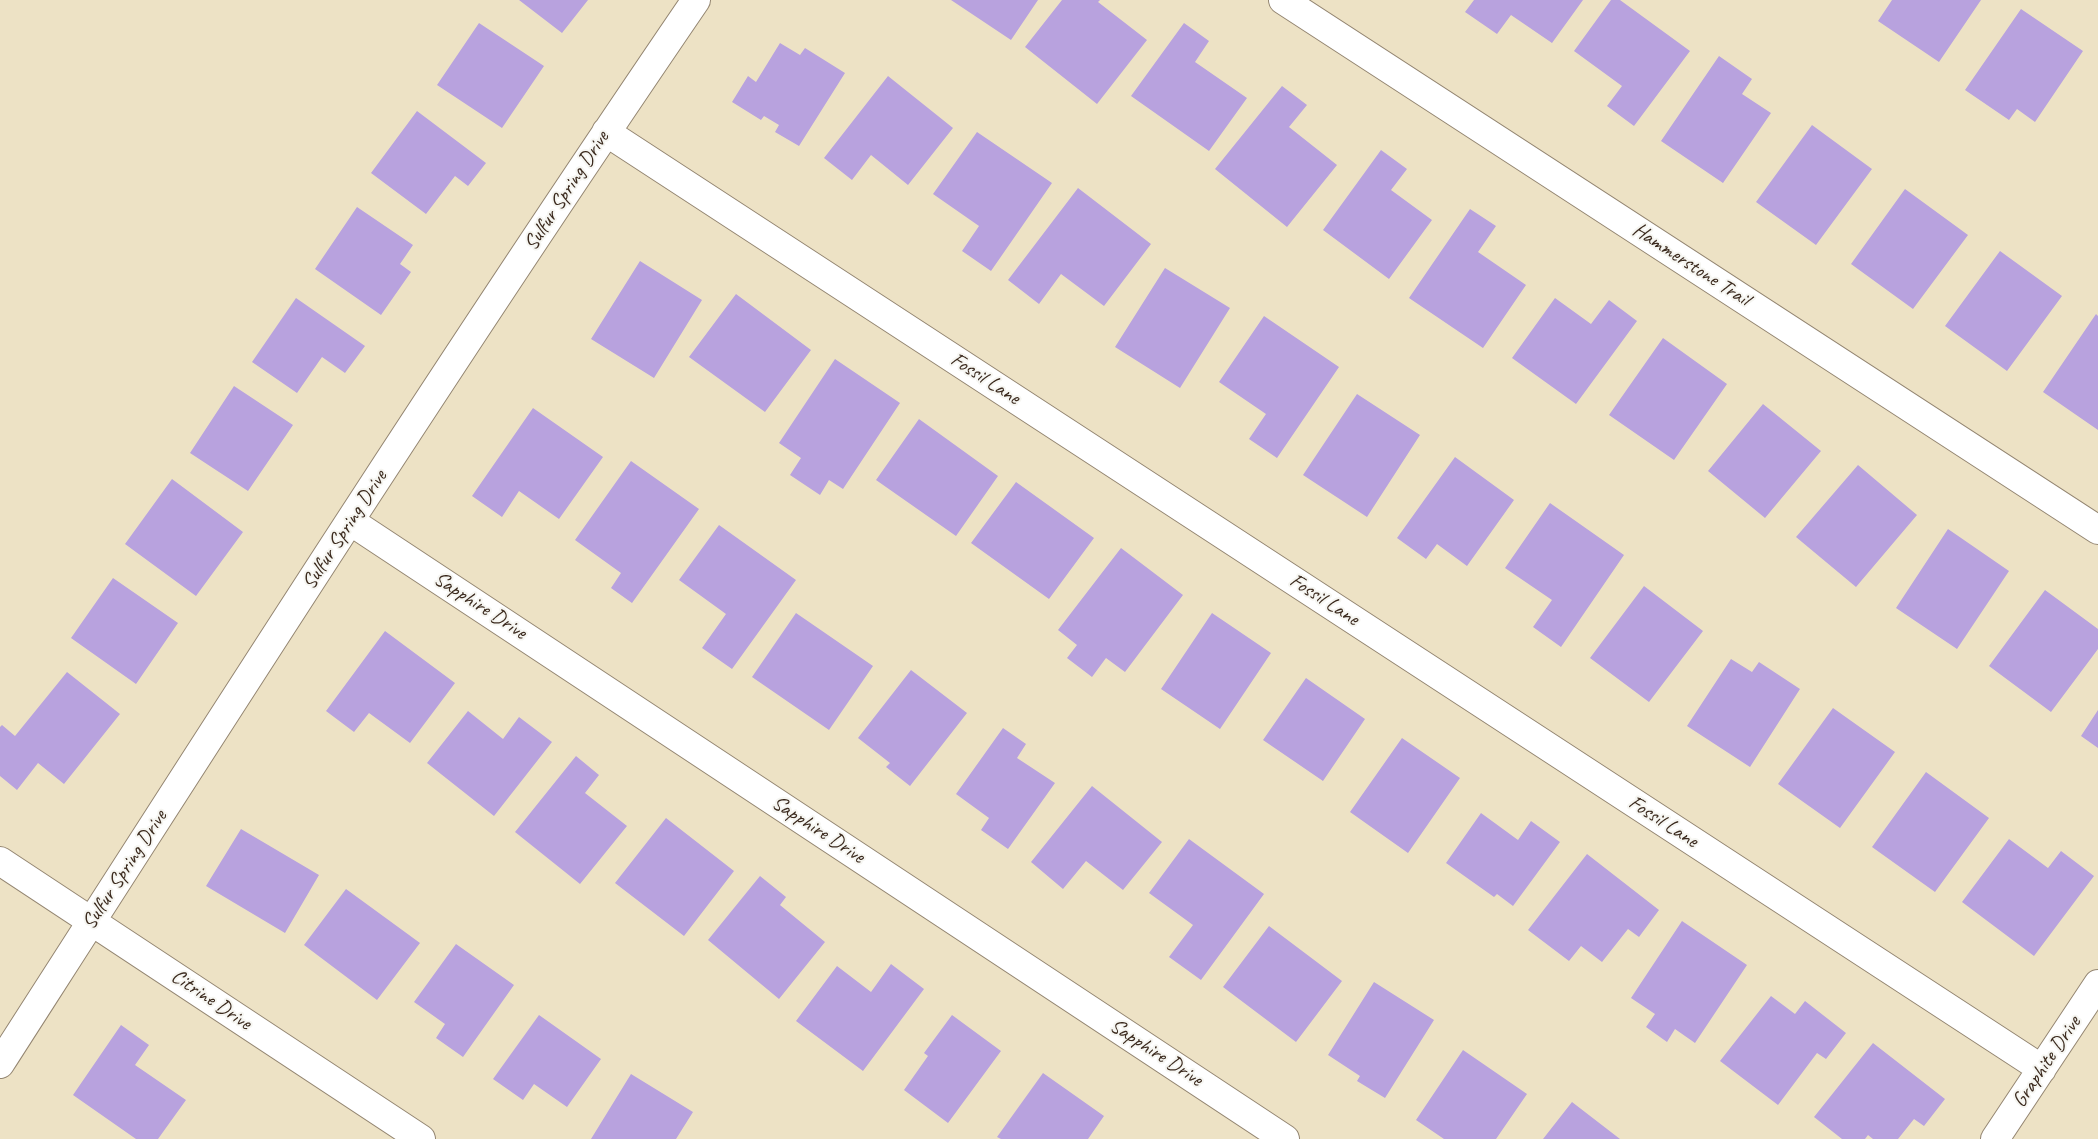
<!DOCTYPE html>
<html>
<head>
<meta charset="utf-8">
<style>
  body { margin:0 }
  canvas { display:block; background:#ede2c5 }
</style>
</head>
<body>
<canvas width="2098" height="1139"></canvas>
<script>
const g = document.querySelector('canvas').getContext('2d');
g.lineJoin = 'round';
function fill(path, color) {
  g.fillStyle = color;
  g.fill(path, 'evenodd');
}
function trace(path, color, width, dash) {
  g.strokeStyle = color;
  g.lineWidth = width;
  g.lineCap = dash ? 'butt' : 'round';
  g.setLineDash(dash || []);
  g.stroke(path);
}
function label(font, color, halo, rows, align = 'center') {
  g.font = font + ' Caveat,sans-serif';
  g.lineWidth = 4;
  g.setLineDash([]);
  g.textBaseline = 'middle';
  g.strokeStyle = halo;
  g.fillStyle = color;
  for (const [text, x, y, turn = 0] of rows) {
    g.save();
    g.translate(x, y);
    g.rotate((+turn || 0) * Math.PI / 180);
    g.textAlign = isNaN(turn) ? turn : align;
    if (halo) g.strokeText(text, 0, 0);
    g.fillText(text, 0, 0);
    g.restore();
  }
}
fill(new Path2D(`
  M 519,0 L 588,0 L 562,33 Z
  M 951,0 L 1038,0 L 1011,40 Z
  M 1062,0 L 1100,0 L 1098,2 L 1147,40 L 1097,104 L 1025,47 Z
  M 1474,0 L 1583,0 L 1552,43 L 1511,15 L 1497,34 L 1465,12 Z
  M 1611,0 L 1620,0 L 1690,51 L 1634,126 L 1607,106 L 1622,86 L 1574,51 Z
  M 1892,0 L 1981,0 L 1939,62 L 1878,21 Z
  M 2021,9 L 2083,51 L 2035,122 L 2017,109 L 2009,120 L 1965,90 Z
  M 479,23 L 544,66 L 502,128 L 437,85 Z
  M 1184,23 L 1209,41 L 1195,62 L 1247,98 L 1209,151 L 1131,96 Z
  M 780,43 L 800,55 L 805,48 L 845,73 L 799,146 L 775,132 L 779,125 L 764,116 L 761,120 L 732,102 L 748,76 L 756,82 Z
  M 1719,56 L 1752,79 L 1742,94 L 1771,113 L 1723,183 L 1661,141 Z
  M 888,76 L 953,128 L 908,185 L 871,155 L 852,180 L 824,158 Z
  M 1282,86 L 1307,105 L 1289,127 L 1337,165 L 1287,227 L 1215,169 Z
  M 417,111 L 486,163 L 468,186 L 455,176 L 426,214 L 371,173 Z
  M 1812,125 L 1872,169 L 1816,245 L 1756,202 Z
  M 977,132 L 1052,183 L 991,271 L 962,251 L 979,226 L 933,194 Z
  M 1381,150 L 1407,169 L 1391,190 L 1432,220 L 1389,279 L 1323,230 Z
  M 1078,188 L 1151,244 L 1104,306 L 1061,274 L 1039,304 L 1008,280 Z
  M 1905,189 L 1968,235 L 1913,309 L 1851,264 Z
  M 357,207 L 413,245 L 400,264 L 411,272 L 381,315 L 315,269 Z
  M 1470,209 L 1496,226 L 1478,252 L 1526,285 L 1483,348 L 1409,298 Z
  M 2000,251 L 2062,296 L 2007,371 L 1945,326 Z
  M 640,261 L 702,300 L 654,378 L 591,339 Z
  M 1165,268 L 1230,308 L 1180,388 L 1115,347 Z
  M 736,294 L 811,350 L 765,412 L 689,357 Z
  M 296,298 L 365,346 L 345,373 L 322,357 L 297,393 L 252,362 Z
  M 1555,298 L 1591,324 L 1609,300 L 1637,321 L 1576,404 L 1512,358 Z
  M 2096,314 L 2098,316 L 2098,430 L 2043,392 Z
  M 1264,316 L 1339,367 L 1277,458 L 1249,439 L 1266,414 L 1219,382 Z
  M 1663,338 L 1727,384 L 1674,460 L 1609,415 Z
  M 835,359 L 900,403 L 843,489 L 829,480 L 820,495 L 790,475 L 801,458 L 779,443 Z
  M 234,386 L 293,425 L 248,491 L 190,453 Z
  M 1357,394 L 1420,435 L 1367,517 L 1303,475 Z
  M 1763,404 L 1821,451 L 1765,518 L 1708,471 Z
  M 533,408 L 603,457 L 559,519 L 519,491 L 502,517 L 472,496 Z
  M 919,419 L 998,476 L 956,536 L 876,480 Z
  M 1455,457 L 1514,500 L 1467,566 L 1437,544 L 1426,559 L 1397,538 Z
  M 631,461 L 699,509 L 632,603 L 611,588 L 621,573 L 575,540 Z
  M 1858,465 L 1917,515 L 1856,587 L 1796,537 Z
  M 172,479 L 243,532 L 196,596 L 125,544 Z
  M 1016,482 L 1094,538 L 1049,599 L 971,543 Z
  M 1550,503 L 1624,555 L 1561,647 L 1533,627 L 1552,600 L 1505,568 Z
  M 719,525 L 796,580 L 732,669 L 702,648 L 726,614 L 679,580 Z
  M 1948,529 L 2009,571 L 1957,649 L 1896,608 Z
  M 1121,548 L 1183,595 L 1125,672 L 1106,658 L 1092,677 L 1067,658 L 1077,645 L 1058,630 Z
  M 113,578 L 178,623 L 136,684 L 71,638 Z
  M 1644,586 L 1703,631 L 1649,702 L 1590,658 Z
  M 2045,590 L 2098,629 L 2098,649 L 2051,712 L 1989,666 Z
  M 796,613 L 873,666 L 829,730 L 752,677 Z
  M 1212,613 L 1271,653 L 1220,729 L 1161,689 Z
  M 385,631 L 455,683 L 410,743 L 369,713 L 354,732 L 326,711 Z
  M 1731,659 L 1752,672 L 1759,662 L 1800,689 L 1750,767 L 1687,726 Z
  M 911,670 L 967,713 L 910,786 L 886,767 L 890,763 L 858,738 Z
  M 67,672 L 120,714 L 64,784 L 38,763 L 17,790 L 0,776 L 0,727 L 2,725 L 15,736 Z
  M 1306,678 L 1365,719 L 1323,781 L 1263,740 Z
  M 1833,708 L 1895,752 L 1840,828 L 1778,784 Z
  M 2098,710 L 2098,748 L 2081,736 Z
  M 468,711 L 503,739 L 519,717 L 552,742 L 494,816 L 427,763 Z
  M 1003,728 L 1026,744 L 1017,758 L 1055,783 L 1008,849 L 981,830 L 989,818 L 956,794 Z
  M 1402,738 L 1460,778 L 1408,853 L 1350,812 Z
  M 576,756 L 599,775 L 585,793 L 627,826 L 580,884 L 515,832 Z
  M 1926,772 L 1989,818 L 1935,892 L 1872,847 Z
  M 1092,786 L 1162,842 L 1123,890 L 1086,861 L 1063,889 L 1031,862 Z
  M 1481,813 L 1518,840 L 1531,821 L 1560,842 L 1513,906 L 1497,894 L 1494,897 L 1446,863 Z
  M 666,818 L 734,871 L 684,936 L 615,883 Z
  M 241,829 L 319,875 L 285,933 L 206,886 Z
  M 1189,839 L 1264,894 L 1201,980 L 1169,957 L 1193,925 L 1149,893 Z
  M 2009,839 L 2048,868 L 2061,851 L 2094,876 L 2034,956 L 1962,902 Z
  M 1587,854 L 1659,910 L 1639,937 L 1628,929 L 1602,962 L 1581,946 L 1569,961 L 1528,930 Z
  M 760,876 L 786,897 L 780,905 L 825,942 L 779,999 L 708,940 Z
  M 346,889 L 420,943 L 377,1000 L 304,945 Z
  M 1682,921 L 1747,965 L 1695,1043 L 1675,1029 L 1667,1042 L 1646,1027 L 1655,1014 L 1631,998 Z
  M 1269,926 L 1342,981 L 1296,1042 L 1223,987 Z
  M 456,944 L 514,985 L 463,1057 L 436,1038 L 445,1024 L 414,1002 Z
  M 891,964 L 924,989 L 863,1071 L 796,1021 L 837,966 L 871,992 Z
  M 1374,982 L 1434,1020 L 1385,1098 L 1357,1081 L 1360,1076 L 1328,1055 Z
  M 1771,996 L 1795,1014 L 1805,1001 L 1846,1033 L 1826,1059 L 1817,1053 L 1778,1105 L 1720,1061 Z
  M 539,1015 L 601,1059 L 567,1107 L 534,1084 L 523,1100 L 493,1079 Z
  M 952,1015 L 1001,1051 L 948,1123 L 904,1090 L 928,1056 L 924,1053 Z
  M 121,1025 L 149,1045 L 135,1065 L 186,1100 L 158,1139 L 136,1139 L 73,1095 Z
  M 1873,1043 L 1945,1099 L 1924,1126 L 1914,1119 L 1898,1139 L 1873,1139 L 1868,1135 L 1865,1139 L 1842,1139 L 1814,1117 Z
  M 1463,1050 L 1527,1094 L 1496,1139 L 1444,1139 L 1416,1120 Z
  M 1043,1073 L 1104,1116 L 1088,1139 L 1001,1139 L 997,1137 Z
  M 631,1074 L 693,1112 L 676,1139 L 591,1139 Z
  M 1572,1102 L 1620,1139 L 1543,1139 Z`), '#b8a2de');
const minor = new Path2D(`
  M 1283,0 L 2098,530
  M 606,132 L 2042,1069
  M 350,521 L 1285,1139
  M 0,861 L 421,1139
  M 0,1064 C 229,707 457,350 696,0
  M 1995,1139 L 2098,984`);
trace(minor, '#948672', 30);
trace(minor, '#fff', 28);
label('21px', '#3b2a1e', '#f6f6f2', [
  ["Sulfur Spring Drive",567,191,-57],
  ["Hammerstone Trail",1691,265,33],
  ["Fossil Lane",985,379,33],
  ["Sulfur Spring Drive",345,530,-57],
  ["Fossil Lane",1324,600,33],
  ["Sapphire Drive",480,606,33],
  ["Fossil Lane",1663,822,33],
  ["Sapphire Drive",818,830,33],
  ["Sulfur Spring Drive",125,870,-57],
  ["Citrine Drive",211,1000,34],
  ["Sapphire Drive",1156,1053,33],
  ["Graphite Drive",2047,1062,-56]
]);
</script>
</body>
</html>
